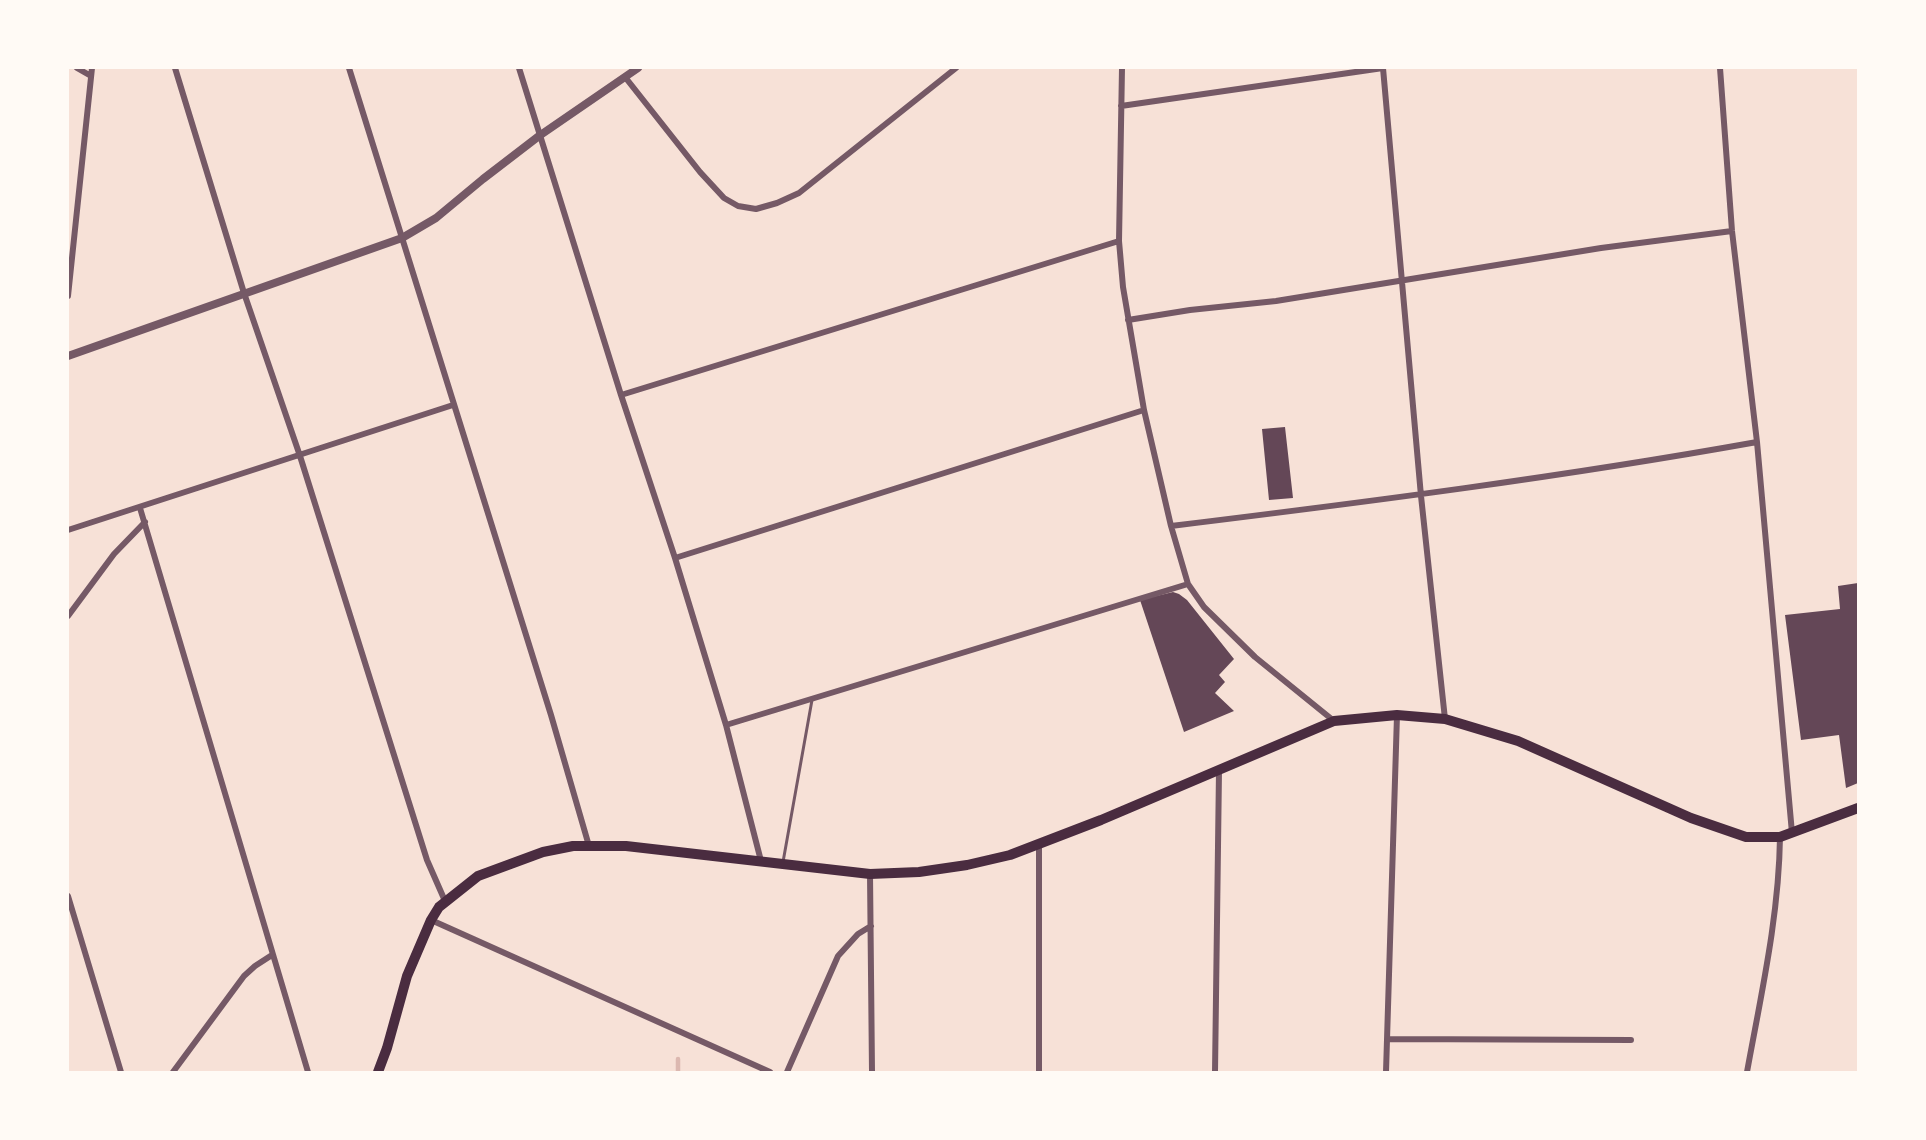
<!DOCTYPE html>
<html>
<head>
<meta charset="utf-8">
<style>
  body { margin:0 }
  #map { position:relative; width:1926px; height:1140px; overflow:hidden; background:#f7e1d7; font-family:Arial,sans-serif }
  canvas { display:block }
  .frame { position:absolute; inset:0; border:69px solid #fffaf5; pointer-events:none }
</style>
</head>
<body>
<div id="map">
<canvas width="1926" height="1140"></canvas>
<div class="frame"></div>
</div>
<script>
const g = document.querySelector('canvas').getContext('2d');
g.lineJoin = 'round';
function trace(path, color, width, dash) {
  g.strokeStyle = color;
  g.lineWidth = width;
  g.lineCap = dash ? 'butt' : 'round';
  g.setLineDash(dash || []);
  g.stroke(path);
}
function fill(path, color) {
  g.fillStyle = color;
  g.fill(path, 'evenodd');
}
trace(new Path2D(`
  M 678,1059 L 678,1072`), '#dcb8b0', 4.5);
fill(new Path2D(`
  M 1285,427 L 1293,498 L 1269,500 L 1262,429 Z
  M 1858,583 L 1858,783 L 1846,788 L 1839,735 L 1801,740 L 1785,615 L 1840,609 L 1838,586 Z
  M 1173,592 L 1179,594 L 1187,600 L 1234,659 L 1219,675 L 1225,682 L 1215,693 L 1234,711 L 1184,732 L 1140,600 Z`), '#644757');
trace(new Path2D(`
  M 783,862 L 812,700`), '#755966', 3);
trace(new Path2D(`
  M 77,68 L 91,76
  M 175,68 L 244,293 L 300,456 L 427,860 L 445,901
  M 349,68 L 551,715 L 589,846
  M 519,68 L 621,395 L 675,558 L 726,725 L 761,861
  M 1122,68 L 1119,241 L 1123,287 L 1144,410 L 1171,526 L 1188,584 L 1204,607 L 1255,657 L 1334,721
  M 1383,68 L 1421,496 L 1445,719
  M 1720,68 L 1732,231 L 1757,442 L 1792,833
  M 625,77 L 700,172 L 724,198 L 738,206 L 756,209 L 777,203 L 799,193 L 956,68
  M 1121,106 L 1383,68
  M 68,296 L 92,68
  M 1128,320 L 1190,310 L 1276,301 L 1601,248 L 1732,231
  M 621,395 L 1119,241
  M 140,508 L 308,1072
  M 1171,526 C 1367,502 1562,477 1757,442
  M 68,530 L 453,405
  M 675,558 L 1144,410
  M 68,616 L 114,554 L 145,522
  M 726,725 L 1188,584
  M 870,874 L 872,1072
  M 68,896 L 121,1072
  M 431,920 L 770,1072
  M 1387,1039 L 1631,1040
  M 173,1072 L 244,976 L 255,966 L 272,955
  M 787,1072 L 838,956 L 858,934 L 871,926
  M 1039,1072 L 1039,844
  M 1215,1072 L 1219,771
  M 1386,1072 L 1397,715
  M 1747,1072 C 1761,995 1779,916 1780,837`), '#755966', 6);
trace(new Path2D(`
  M 68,356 L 402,238 L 436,218 L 483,179 L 539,136 L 638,68`), '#755966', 8);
trace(new Path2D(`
  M 378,1072 L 387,1048 L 407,976 L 431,920 L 439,907 L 478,876 L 543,852 L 573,846 L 626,846 L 870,874 L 919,872 L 967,865 L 1010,855 L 1101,820 L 1334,721 L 1397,715 L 1445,719 L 1518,741 L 1691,818 L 1746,837 L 1780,837 L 1858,808`), '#4a2c40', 10);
</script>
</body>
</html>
